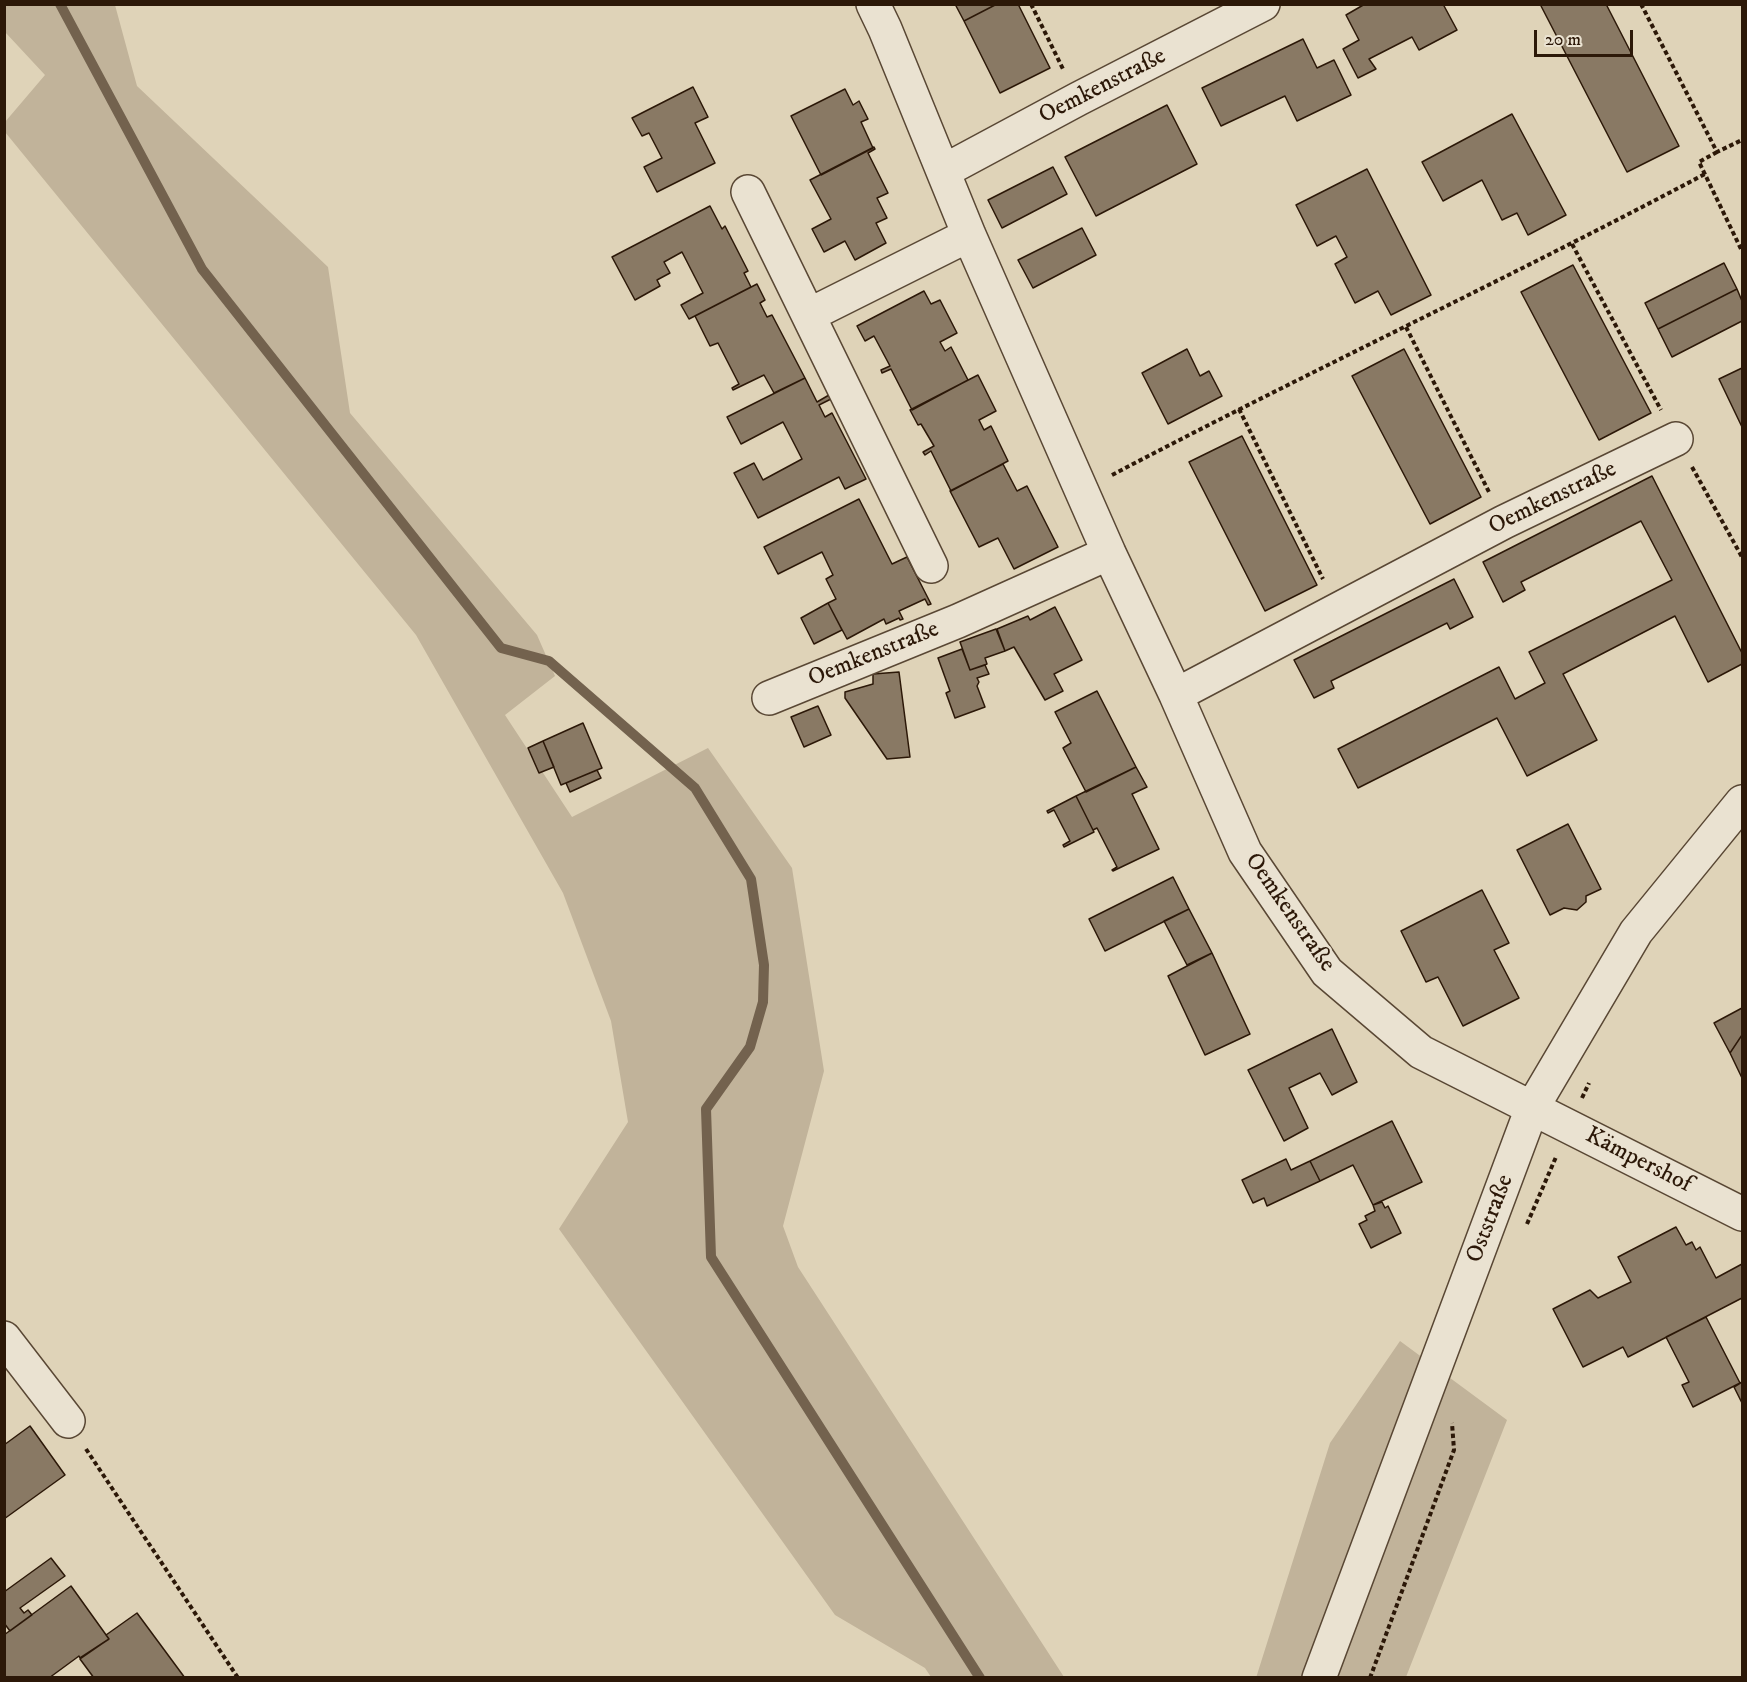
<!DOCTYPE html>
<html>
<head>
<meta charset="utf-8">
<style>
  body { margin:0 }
  #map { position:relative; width:1747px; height:1682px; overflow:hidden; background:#dfd3b8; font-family:"IM FELL DW Pica",serif }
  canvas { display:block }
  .frame { position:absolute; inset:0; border:6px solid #2c1808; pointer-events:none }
  .scale { position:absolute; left:1534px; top:30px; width:99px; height:27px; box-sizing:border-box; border:3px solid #2c1808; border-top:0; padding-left:8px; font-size:18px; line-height:21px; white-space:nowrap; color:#2c1808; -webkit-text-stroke:4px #eae2d1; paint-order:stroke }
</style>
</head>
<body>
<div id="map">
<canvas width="1747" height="1682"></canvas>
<div class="frame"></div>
<div class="scale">20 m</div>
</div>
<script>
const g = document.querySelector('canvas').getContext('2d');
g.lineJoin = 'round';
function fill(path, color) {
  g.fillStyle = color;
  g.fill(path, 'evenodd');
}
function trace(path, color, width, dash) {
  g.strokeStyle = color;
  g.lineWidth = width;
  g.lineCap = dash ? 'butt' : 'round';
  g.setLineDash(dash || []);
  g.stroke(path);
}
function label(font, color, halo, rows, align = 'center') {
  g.font = font + ' "IM FELL DW Pica",serif';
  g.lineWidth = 4.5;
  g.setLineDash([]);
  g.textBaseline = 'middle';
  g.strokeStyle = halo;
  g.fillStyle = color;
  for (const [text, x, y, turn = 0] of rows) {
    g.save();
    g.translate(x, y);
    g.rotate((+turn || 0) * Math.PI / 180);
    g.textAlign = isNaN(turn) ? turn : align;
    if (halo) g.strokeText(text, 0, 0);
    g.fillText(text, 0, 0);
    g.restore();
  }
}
fill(new Path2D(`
  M 5,5 L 115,5 L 137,86 L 328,267 L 350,413 L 537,635 L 555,676 L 505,715 L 572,817 L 708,748 L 792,868 L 824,1071 L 783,1226 L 798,1267 L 1064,1677 L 931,1677 L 925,1668 L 835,1615 L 559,1229 L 628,1122 L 611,1021 L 563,893 L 416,635 L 5,132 L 5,122 L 45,75 L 5,32 Z
  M 1400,1341 L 1507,1420 L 1406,1677 L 1256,1678 L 1330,1443 Z`), '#c1b39a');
trace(new Path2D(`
  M 60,4 L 202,269 L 501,648 L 549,661 L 695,788 L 751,879 L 764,965 L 763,1002 L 750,1047 L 706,1109 L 711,1257 L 980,1678`), '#73624e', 10);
const building = new Path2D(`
  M 955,4 L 997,4 L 964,21 Z
  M 997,4 L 1018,4 L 1050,68 L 1000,93 L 964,21 Z
  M 1365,4 L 1443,4 L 1457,30 L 1419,50 L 1412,37 L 1369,59 L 1376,69 L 1358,78 L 1343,49 L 1359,40 L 1346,15 Z
  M 1540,4 L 1606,4 L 1679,146 L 1627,172 Z
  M 1303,39 L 1317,68 L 1334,60 L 1351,95 L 1297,121 L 1285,96 L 1221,126 L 1202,88 Z
  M 693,87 L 708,117 L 695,123 L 715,163 L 657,192 L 644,167 L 662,158 L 649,133 L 642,136 L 632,118 Z
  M 845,89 L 853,105 L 859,101 L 868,119 L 861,122 L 873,148 L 821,175 L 791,116 Z
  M 1167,105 L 1197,164 L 1096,216 L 1065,157 Z
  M 1512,114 L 1566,215 L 1528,235 L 1517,213 L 1502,220 L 1482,180 L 1443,201 L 1422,162 Z
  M 874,147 L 875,149 L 868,153 L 888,193 L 877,198 L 887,218 L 876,223 L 886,243 L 855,260 L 845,241 L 824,252 L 812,229 L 831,219 L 810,180 Z
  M 1053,167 L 1067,194 L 1002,228 L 988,200 Z
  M 1367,169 L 1431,295 L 1391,315 L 1378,291 L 1355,303 L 1335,264 L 1347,257 L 1336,236 L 1317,246 L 1296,205 Z
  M 710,206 L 722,229 L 725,226 L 748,271 L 744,273 L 751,287 L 689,319 L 681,305 L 703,293 L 682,252 L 664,262 L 670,273 L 657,280 L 660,286 L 635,300 L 612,257 Z
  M 1082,228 L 1096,255 L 1033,288 L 1018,260 Z
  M 1724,263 L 1737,289 L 1658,329 L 1645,303 Z
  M 1573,265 L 1651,413 L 1599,440 L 1521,292 Z
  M 757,284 L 765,300 L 760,303 L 767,317 L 772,315 L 805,378 L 774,393 L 764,375 L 733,390 L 732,388 L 739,384 L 718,343 L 710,346 L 695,316 Z
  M 1737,289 L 1742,301 L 1742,321 L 1672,357 L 1658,329 Z
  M 924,291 L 931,304 L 940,300 L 957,333 L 940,342 L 945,351 L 951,347 L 968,380 L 912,410 L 891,369 L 882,373 L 881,370 L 890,366 L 874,336 L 865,341 L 857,326 Z
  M 1187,349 L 1200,376 L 1209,371 L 1222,396 L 1168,424 L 1142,373 Z
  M 1404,349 L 1481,497 L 1430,524 L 1352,376 Z
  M 1742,368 L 1742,427 L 1719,379 Z
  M 978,375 L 996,411 L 979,420 L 984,430 L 991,426 L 1008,461 L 951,491 L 931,451 L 925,455 L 923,452 L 934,446 L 921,424 L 918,425 L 910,410 Z
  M 805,378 L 817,402 L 829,395 L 831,399 L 819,405 L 825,417 L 832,413 L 866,479 L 845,489 L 839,477 L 758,518 L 734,473 L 754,463 L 763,480 L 802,459 L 783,422 L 741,444 L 727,417 Z
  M 1242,436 L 1317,585 L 1265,611 L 1189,462 Z
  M 1003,464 L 1017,491 L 1027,486 L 1058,547 L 1014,569 L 998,538 L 979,547 L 950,491 Z
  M 1652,476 L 1742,653 L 1742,664 L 1708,682 L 1675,616 L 1563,674 L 1597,740 L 1527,776 L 1497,718 L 1358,788 L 1338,749 L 1499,667 L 1515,699 L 1545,683 L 1529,652 L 1672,580 L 1641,521 L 1521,582 L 1525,590 L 1503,602 L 1483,562 Z
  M 859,499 L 892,564 L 907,557 L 931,604 L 928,605 L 925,599 L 899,611 L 903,619 L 900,620 L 899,618 L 886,624 L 884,619 L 847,639 L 828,603 L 836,599 L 826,579 L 833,575 L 822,552 L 778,574 L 764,547 Z
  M 1454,579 L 1473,617 L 1450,629 L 1447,623 L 1331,681 L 1334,688 L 1314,698 L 1294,660 Z
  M 828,603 L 842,630 L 814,644 L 801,618 Z
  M 1055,607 L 1082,660 L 1054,674 L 1063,691 L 1045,700 L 1014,647 L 1005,651 L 997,629 L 1028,616 L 1030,620 Z
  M 996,629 L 1005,651 L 985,658 L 987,664 L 970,670 L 960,642 Z
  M 962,649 L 970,670 L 985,665 L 989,674 L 977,678 L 979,682 L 977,686 L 985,707 L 955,718 L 946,693 L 950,691 L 938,658 Z
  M 899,672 L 910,757 L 887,759 L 845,698 L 845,692 L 873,684 L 873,674 Z
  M 1097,691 L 1136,767 L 1086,792 L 1063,748 L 1071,743 L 1055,712 Z
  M 818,706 L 831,735 L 804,747 L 791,717 Z
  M 583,723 L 602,768 L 561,785 L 543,741 Z
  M 543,741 L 554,767 L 539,773 L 528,748 Z
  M 1136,767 L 1147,787 L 1132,794 L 1159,849 L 1113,871 L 1112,870 L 1117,867 L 1097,828 L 1093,830 L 1076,796 Z
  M 597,770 L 601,778 L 570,792 L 566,783 Z
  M 1076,796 L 1094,832 L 1064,847 L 1063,845 L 1070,841 L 1054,810 L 1048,813 L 1047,811 Z
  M 1568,824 L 1601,889 L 1586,896 L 1586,902 L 1577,910 L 1564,908 L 1550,915 L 1517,850 Z
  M 1173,877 L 1189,909 L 1105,951 L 1089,919 Z
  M 1482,890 L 1509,943 L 1494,950 L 1519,998 L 1463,1026 L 1438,977 L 1426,982 L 1401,931 Z
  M 1189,909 L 1212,953 L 1187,965 L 1164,921 Z
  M 1212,953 L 1250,1034 L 1205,1055 L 1168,976 Z
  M 1742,1008 L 1742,1035 L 1730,1053 L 1714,1023 Z
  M 1332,1029 L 1357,1082 L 1332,1095 L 1320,1073 L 1289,1088 L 1308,1128 L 1284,1141 L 1248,1070 Z
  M 1742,1035 L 1742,1078 L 1730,1053 Z
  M 1392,1121 L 1422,1182 L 1373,1205 L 1353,1165 L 1320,1181 L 1310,1161 Z
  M 1286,1159 L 1291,1170 L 1310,1161 L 1320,1181 L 1267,1206 L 1264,1198 L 1253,1203 L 1242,1180 Z
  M 1382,1202 L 1385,1208 L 1388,1206 L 1401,1233 L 1371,1248 L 1359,1224 L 1367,1220 L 1365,1216 L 1375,1211 L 1373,1205 Z
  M 1676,1227 L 1686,1245 L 1692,1242 L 1696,1250 L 1700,1247 L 1716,1278 L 1742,1264 L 1742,1298 L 1628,1357 L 1623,1347 L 1583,1367 L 1553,1309 L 1590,1290 L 1598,1298 L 1631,1282 L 1618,1257 Z
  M 1706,1317 L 1740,1383 L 1693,1407 L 1682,1385 L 1689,1382 L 1666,1337 Z
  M 1742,1382 L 1742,1403 L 1734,1387 Z
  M 30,1426 L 65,1475 L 4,1519 L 4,1445 Z
  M 51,1558 L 65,1576 L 20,1608 L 24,1613 L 28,1610 L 32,1615 L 10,1631 L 4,1623 L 4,1592 Z
  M 71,1586 L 109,1639 L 80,1658 L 79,1656 L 49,1678 L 4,1678 L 4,1635 Z
  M 137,1613 L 185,1678 L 94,1678 L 80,1659 L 109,1639 L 106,1635 Z`);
fill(building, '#897964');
trace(building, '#2c1808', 1.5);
const minor = new Path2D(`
  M 873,4 L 885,29 L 969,235 L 1109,553 L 1176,695 L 1245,852 L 1327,972 L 1421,1052 L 1742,1214
  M 944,171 L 1078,99 L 1263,4
  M 748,192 L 931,566
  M 809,315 L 969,235
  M 1176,695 L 1504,522 L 1676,439
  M 769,698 L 958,621 L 1109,553
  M 4,1338 L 68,1421
  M 1319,1678 L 1532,1108 L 1636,932 L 1742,802`);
trace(minor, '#594734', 36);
trace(new Path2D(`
  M 1031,4 L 1063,69
  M 1641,4 L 1717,152 L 1742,140
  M 1717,152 L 1699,162 L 1742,251
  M 1572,244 L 1661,410
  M 1406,327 L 1489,492
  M 1239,409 L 1323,579
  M 1692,467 L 1742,557
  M 1112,475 C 1308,372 1509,278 1705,174
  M 1582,1098 L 1589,1083
  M 1527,1224 L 1556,1157
  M 86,1449 L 238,1678
  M 1370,1678 L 1454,1450 L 1452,1423`), '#2c1808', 4, [4.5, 3]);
trace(minor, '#eae2d1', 33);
label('24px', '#2c1808', '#eae2d1', [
  ["Oemkenstraße",1103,87,-27],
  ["Oemkenstraße",1553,499,-26],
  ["Oemkenstraße",874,655,-22],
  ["Oemkenstraße",1289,913,55],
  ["Kämpershof",1638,1161,27],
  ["Oststraße",1491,1219,-69]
]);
</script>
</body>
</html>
